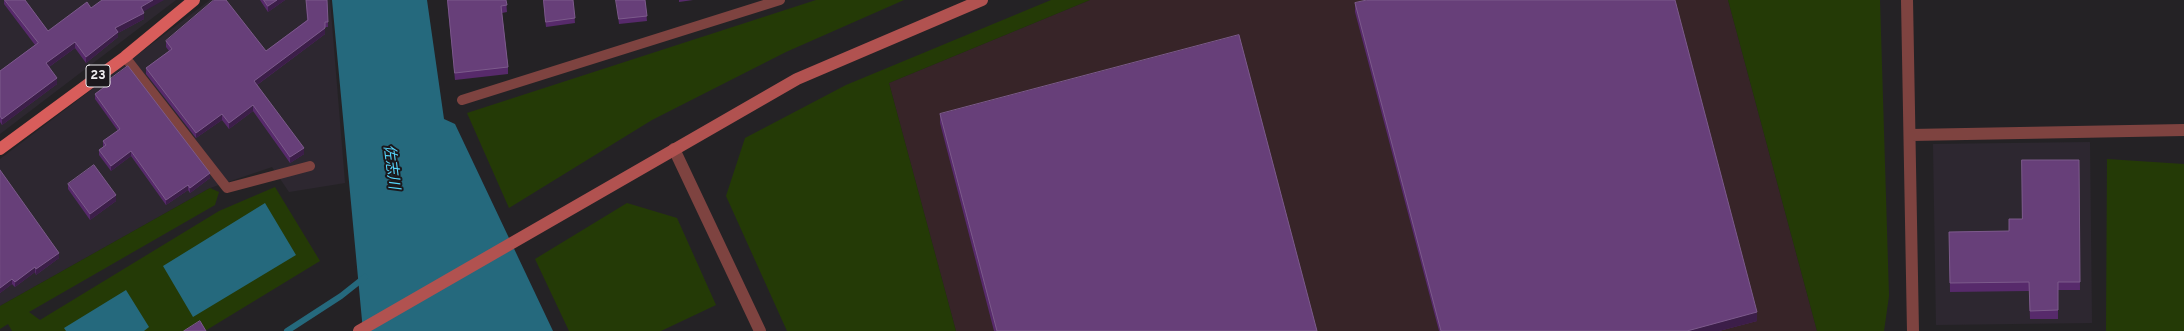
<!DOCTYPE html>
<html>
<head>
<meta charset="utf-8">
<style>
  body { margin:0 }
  canvas { display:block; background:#242225 }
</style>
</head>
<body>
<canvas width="2184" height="331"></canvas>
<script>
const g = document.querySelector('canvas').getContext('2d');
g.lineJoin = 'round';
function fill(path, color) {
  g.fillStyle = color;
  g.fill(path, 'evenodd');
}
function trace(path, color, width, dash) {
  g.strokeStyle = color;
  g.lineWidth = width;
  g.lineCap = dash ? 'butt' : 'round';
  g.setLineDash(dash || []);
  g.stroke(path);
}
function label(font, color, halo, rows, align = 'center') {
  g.font = font + ' Overpass,"Noto Sans JP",sans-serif';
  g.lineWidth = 4;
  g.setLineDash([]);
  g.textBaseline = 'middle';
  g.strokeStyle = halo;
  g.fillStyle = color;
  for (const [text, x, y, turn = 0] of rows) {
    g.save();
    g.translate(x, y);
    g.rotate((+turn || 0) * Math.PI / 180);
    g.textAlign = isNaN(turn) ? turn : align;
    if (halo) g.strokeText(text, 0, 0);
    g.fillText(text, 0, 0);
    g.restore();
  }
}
fill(new Path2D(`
  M 0,0 L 176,0 L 0,134 Z
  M 210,0 L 330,0 L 345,183 L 289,192 L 272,167 L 210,188 L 0,306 L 0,159 Z
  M 2090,142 L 2092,323 L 1936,325 L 1933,144 Z`), '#2d2730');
fill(new Path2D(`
  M 1090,0 L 1728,0 L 1817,331 L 956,331 L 889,83 Z`), '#372428');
fill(new Path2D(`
  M 816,0 L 904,0 L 786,52 L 652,120 L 509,208 L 467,113 Z
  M 1051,0 L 1090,0 L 889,83 L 956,331 L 787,331 L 726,196 L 745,138 L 846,85 Z
  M 1728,0 L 1880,0 L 1889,296 L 1884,331 L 1817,331 Z
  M 2107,159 L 2184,164 L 2184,331 L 2106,331 Z
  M 275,187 L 320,261 L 205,331 L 12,331 L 8,324 L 0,329 L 0,306 L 210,188 L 219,192 L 215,205 L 29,312 L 40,320 L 219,211 Z
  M 627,203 L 677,218 L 716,305 L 661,331 L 569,331 L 535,259 Z`), '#243a06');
fill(new Path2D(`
  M 332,0 L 427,0 L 444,119 L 455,124 L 553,331 L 363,331 Z
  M 265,203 L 296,255 L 193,317 L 163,266 Z
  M 126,290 L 149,327 L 144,331 L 66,331 L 64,328 Z`), '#25697d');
trace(new Path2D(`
  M 287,331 L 341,296 L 365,277`), '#25697d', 6);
trace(new Path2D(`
  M 125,57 L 227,188 L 310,166
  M 462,100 L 780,0`), '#7e4340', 10);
trace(new Path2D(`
  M 1907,0 L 1913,331
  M 1911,135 L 2184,130
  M 674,149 L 760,331`), '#7e4340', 12);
trace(new Path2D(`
  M 359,331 L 797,79 L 982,0`), '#b15250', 12);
trace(new Path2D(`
  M 0,149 L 125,57 L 194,0`), '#d85d5b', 12);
fill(new Path2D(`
  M 4,0 L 25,0 L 48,31 L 91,8 L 143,12 L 144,19 L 118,33 L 118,37 L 86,63 L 75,48 L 49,67 L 57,84 L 2,125 L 0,122 L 0,71 L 35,45 L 4,4 Z
  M 260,0 L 285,0 L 268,12 Z
  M 306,0 L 327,0 L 328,27 L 325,27 L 325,34 L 257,85 L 304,154 L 290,163 L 253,111 L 229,129 L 222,120 L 196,138 L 146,74 L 146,68 L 169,51 L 166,47 L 166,41 L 266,51 L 307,20 Z
  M 447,0 L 506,0 L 507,12 L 502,13 L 508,67 L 508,74 L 455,80 Z
  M 543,0 L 573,0 L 575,23 L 546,27 Z
  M 616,0 L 645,0 L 647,21 L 619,24 Z
  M 679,0 L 693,0 L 679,2 Z
  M 1355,3 L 1757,321 L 1719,331 L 1439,331 L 1355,12 Z
  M 109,80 L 210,178 L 190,193 L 188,190 L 166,205 L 131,156 L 111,171 L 99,155 L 99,150 L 103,147 L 103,141 L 118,131 L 95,99 L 95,94 L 109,83 Z
  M 940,114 L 1317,331 L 994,331 L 940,123 Z
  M 2079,160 L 2080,290 L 2058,290 L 2058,319 L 2030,319 L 2029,291 L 1950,292 L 1949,232 L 2009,231 L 2022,219 Z
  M 0,170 L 59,258 L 36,275 L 35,272 L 15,287 L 12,284 L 0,293 Z
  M 68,184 L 116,201 L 90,220 L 68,189 Z`), '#572a6b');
fill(new Path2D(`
  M 153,0 L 164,0 L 141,13 L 141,7 Z
  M 277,0 L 285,0 L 268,12 L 268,6 Z
  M 144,13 L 144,19 L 118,33 L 118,37 L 86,63 L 86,57 L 115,28 Z
  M 325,28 L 325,34 L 254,87 L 254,81 Z
  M 75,42 L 75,48 L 46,69 L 46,63 Z
  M 57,78 L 57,84 L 2,125 L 2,119 Z
  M 253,105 L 253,111 L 229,129 L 229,123 Z
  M 222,114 L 222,120 L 196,138 L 196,133 Z
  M 304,148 L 304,154 L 290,163 L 290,157 Z
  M 131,151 L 131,156 L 111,171 L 111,166 Z
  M 210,173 L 210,178 L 190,193 L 190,188 Z
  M 188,185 L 188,190 L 166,205 L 166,200 Z
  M 116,195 L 116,201 L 90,220 L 90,214 Z
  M 59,253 L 59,258 L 36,275 L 36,269 Z
  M 35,267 L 35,272 L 15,287 L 15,282 Z
  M 12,279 L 12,284 L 0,293 L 0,288 Z
  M 1757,312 L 1757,321 L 1719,331 L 1687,331 Z`), '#3c1e49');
const building = new Path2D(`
  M 5,0 L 25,0 L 48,31 L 87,2 L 91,8 L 102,0 L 153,0 L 141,7 L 144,13 L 115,28 L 118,32 L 86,57 L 75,42 L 46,63 L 57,78 L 2,119 L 0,116 L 0,71 L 38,43 Z
  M 214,0 L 226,0 L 266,51 L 308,20 L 306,0 L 327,0 L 328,22 L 325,22 L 325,28 L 254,81 L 304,148 L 290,157 L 253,105 L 229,123 L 222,114 L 196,133 L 146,68 L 172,49 L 166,41 Z
  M 264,0 L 277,0 L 268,6 Z
  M 448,0 L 506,0 L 507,5 L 501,6 L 508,67 L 455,73 Z
  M 544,0 L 573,0 L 575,18 L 546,22 Z
  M 616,0 L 645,0 L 647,16 L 619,19 Z
  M 1367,0 L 1675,0 L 1757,312 L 1687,331 L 1441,331 L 1355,3 Z
  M 1239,35 L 1317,331 L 997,331 L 940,114 Z
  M 128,66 L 210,173 L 190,188 L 188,185 L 166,200 L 131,151 L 111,166 L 99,150 L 106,145 L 103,141 L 120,129 L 95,94 L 111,82 L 109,80 Z
  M 2022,160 L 2079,160 L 2080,282 L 2058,282 L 2058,310 L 2030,311 L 2029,282 L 1950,283 L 1949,232 L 2009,231 L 2009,219 L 2022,219 Z
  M 94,165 L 116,195 L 90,214 L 68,184 Z
  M 0,170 L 59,253 L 36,269 L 35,267 L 15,282 L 12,279 L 0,288 Z
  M 200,321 L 206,331 L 184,331 Z`);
fill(building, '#673f79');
trace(building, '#7c5a8b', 1);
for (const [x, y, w] of [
  [98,76,24]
]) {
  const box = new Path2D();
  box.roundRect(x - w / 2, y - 11, w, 22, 3);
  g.fillStyle = '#1b181c';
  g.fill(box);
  trace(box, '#edecee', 1);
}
label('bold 13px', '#edecee', null, [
  ["23",98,76]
]);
label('italic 15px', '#56d5fb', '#1b181c', [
  ["佐志川",390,167,83]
]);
</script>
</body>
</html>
